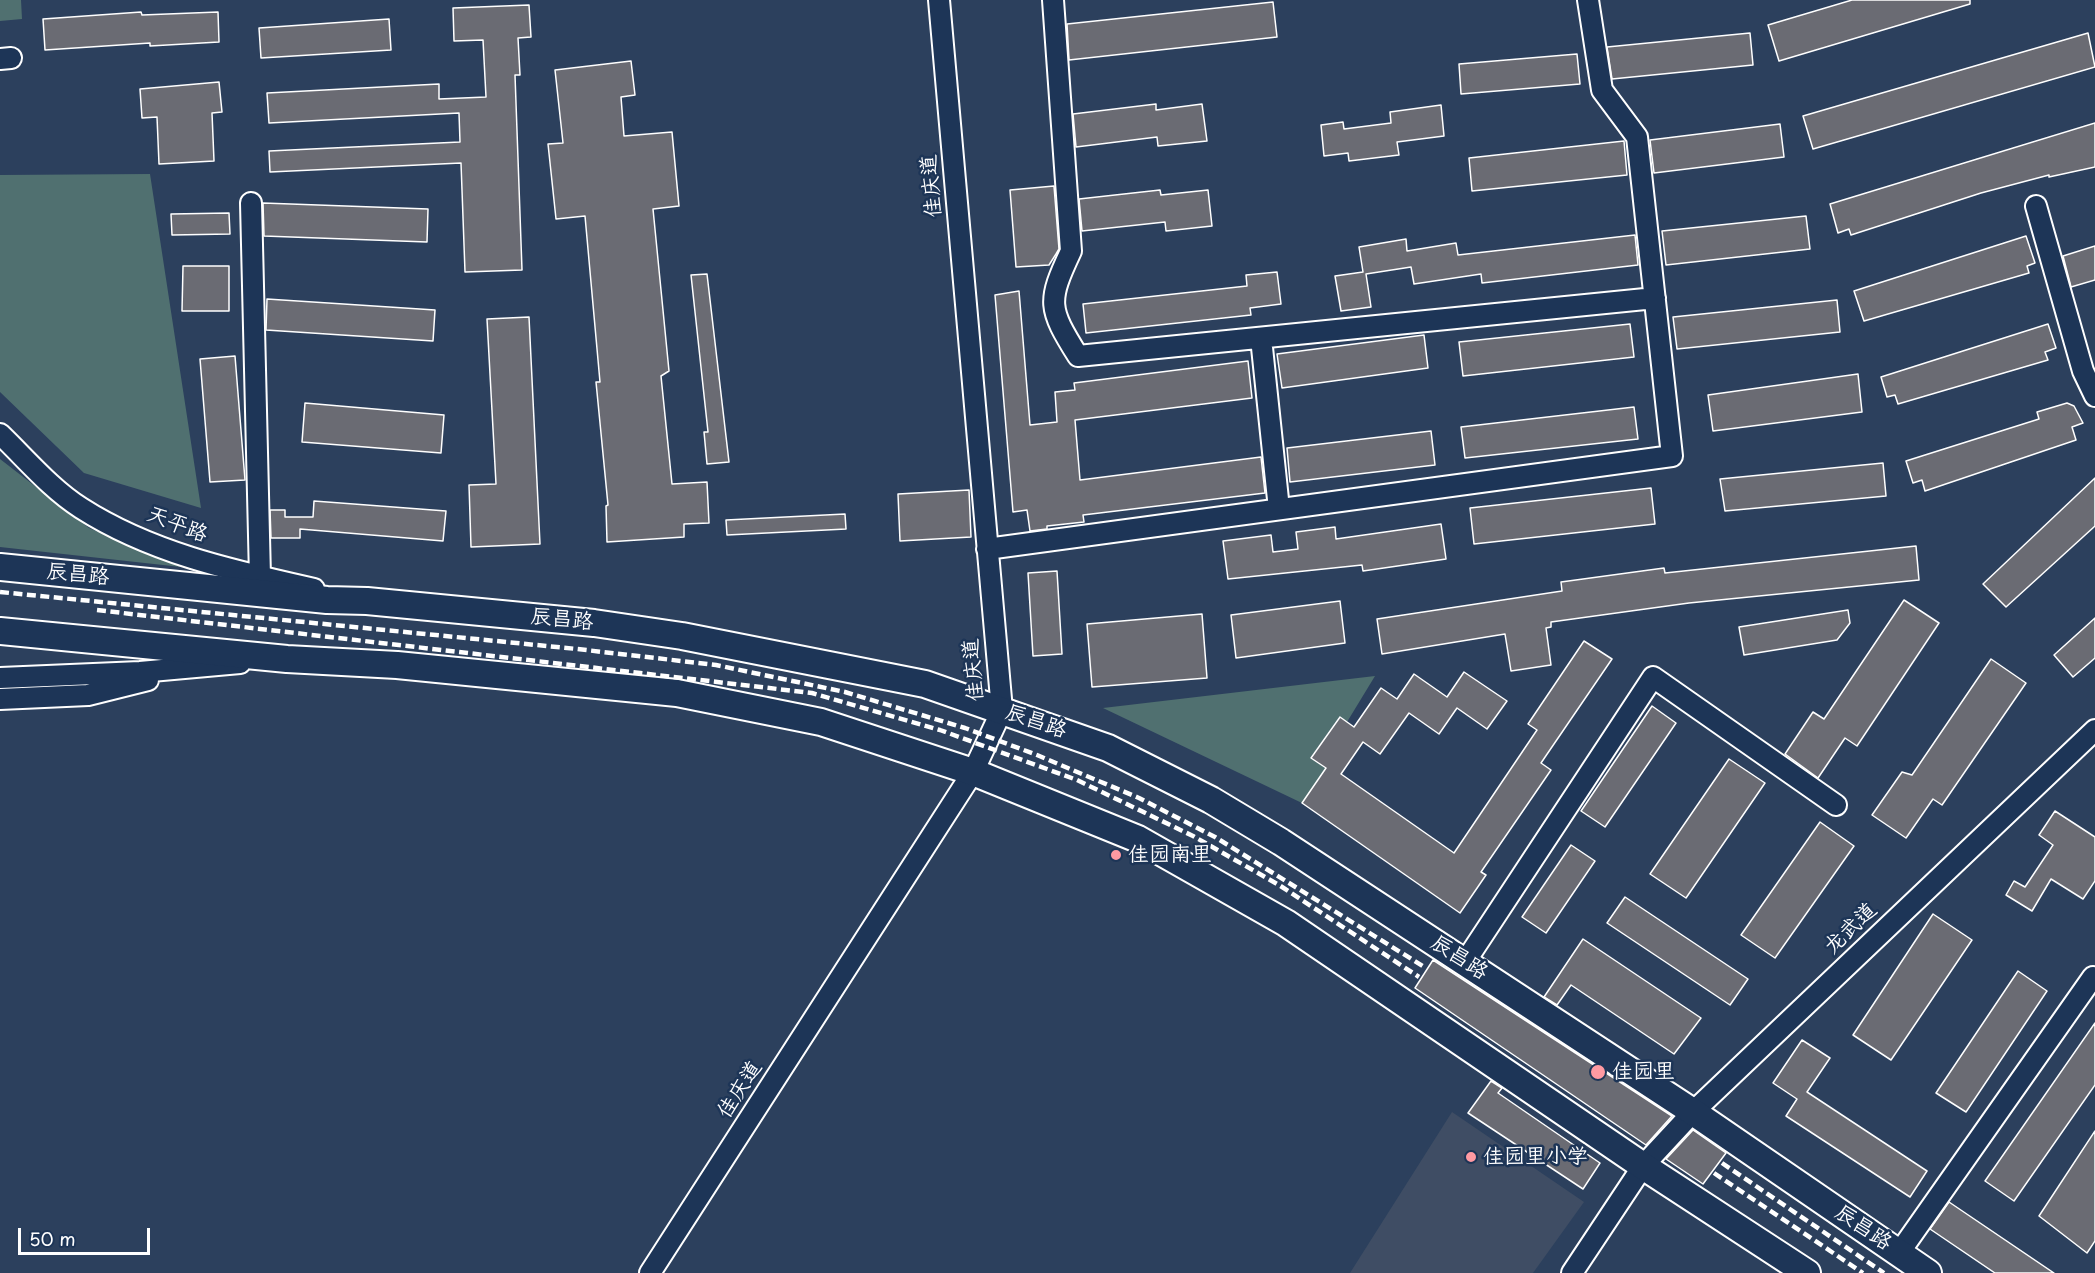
<!DOCTYPE html>
<html>
<head>
<meta charset="utf-8">
<style>
  body { margin:0 }
  #map { position:relative; width:2095px; height:1273px; overflow:hidden; background:#2c405d; font-family:"Playpen Sans",sans-serif }
  canvas { display:block }
  .scale { position:absolute; left:18px; top:1228px; width:132px; height:27px; box-sizing:border-box; border:3px solid #fff; border-top:0; padding-left:8px; font-size:18px; line-height:21px; white-space:nowrap; color:#fff; -webkit-text-stroke:4px #1d3557; paint-order:stroke }
</style>
</head>
<body>
<div id="map">
<canvas width="2095" height="1273"></canvas>
<div class="scale">50 m</div>
</div>
<script>
const g = document.querySelector('canvas').getContext('2d');
g.lineJoin = 'round';
function fill(path, color) {
  g.fillStyle = color;
  g.fill(path, 'evenodd');
}
function trace(path, color, width, dash) {
  g.strokeStyle = color;
  g.lineWidth = width;
  g.lineCap = dash ? 'butt' : 'round';
  g.setLineDash(dash || []);
  g.stroke(path);
}
function label(font, color, halo, rows, align = 'center') {
  g.font = font + ' "Playpen Sans","LXGW WenKai TC",sans-serif';
  g.lineWidth = 5;
  g.setLineDash([]);
  g.textBaseline = 'middle';
  g.strokeStyle = halo;
  g.fillStyle = color;
  for (const [text, x, y, turn = 0] of rows) {
    g.save();
    g.translate(x, y);
    g.rotate((+turn || 0) * Math.PI / 180);
    g.textAlign = isNaN(turn) ? turn : align;
    if (halo) g.strokeText(text, 0, 0);
    g.fillText(text, 0, 0);
    g.restore();
  }
}
fill(new Path2D(`
  M 1452,1112 L 1584,1202 L 1533,1273 L 1350,1273 Z`), '#3f4d64');
fill(new Path2D(`
  M 0,0 L 21,0 L 22,19 L 0,21 Z
  M 150,174 L 201,508 L 84,473 L 0,392 L 0,175 Z
  M 0,459 L 89,528 L 181,567 L 0,547 Z
  M 1375,676 L 1347,722 L 1339,717 L 1311,757 L 1326,769 L 1302,803 L 1103,708 Z`), '#507070');
const building = new Path2D(`
  M 1852,0 L 1970,0 L 1970,4 L 1779,61 L 1768,25 Z
  M 1273,2 L 1277,37 L 1069,60 L 1067,24 Z
  M 529,5 L 531,37 L 518,38 L 520,75 L 515,75 L 522,270 L 465,272 L 461,163 L 270,172 L 269,151 L 460,142 L 459,113 L 269,123 L 267,93 L 439,84 L 439,99 L 486,97 L 483,40 L 454,41 L 453,8 Z
  M 141,12 L 142,15 L 218,12 L 219,42 L 150,46 L 150,43 L 45,50 L 43,19 Z
  M 389,19 L 391,50 L 261,58 L 259,28 Z
  M 1750,33 L 1753,65 L 1612,79 L 1607,47 Z
  M 2088,33 L 2095,67 L 1813,149 L 1803,116 Z
  M 1577,54 L 1580,84 L 1461,94 L 1459,64 Z
  M 631,61 L 635,95 L 621,97 L 624,136 L 672,132 L 679,206 L 653,209 L 669,371 L 661,376 L 672,484 L 707,482 L 709,523 L 684,524 L 684,537 L 607,542 L 606,506 L 608,505 L 596,382 L 600,382 L 585,216 L 556,219 L 548,144 L 563,143 L 555,70 Z
  M 219,82 L 222,112 L 212,113 L 214,161 L 159,164 L 157,117 L 142,118 L 140,89 Z
  M 1156,104 L 1156,110 L 1202,104 L 1207,141 L 1158,146 L 1157,137 L 1076,147 L 1073,114 Z
  M 1441,105 L 1444,136 L 1397,142 L 1399,155 L 1349,161 L 1348,153 L 1324,156 L 1321,125 L 1343,122 L 1344,129 L 1391,123 L 1390,112 Z
  M 2095,123 L 2095,167 L 2049,177 L 2049,175 L 1981,193 L 1851,235 L 1849,229 L 1838,233 L 1830,204 Z
  M 1780,124 L 1784,157 L 1654,173 L 1650,140 Z
  M 1624,141 L 1627,175 L 1472,191 L 1469,158 Z
  M 1054,186 L 1059,249 L 1056,254 L 1049,265 L 1016,267 L 1010,190 Z
  M 1160,190 L 1161,195 L 1208,190 L 1212,226 L 1166,231 L 1165,222 L 1082,231 L 1079,199 Z
  M 263,203 L 428,209 L 427,242 L 264,236 Z
  M 229,213 L 230,234 L 172,235 L 171,214 Z
  M 1806,216 L 1810,249 L 1666,265 L 1662,231 Z
  M 1635,235 L 1638,265 L 1482,283 L 1481,274 L 1414,284 L 1411,267 L 1366,274 L 1371,307 L 1341,311 L 1335,276 L 1363,272 L 1359,247 L 1406,239 L 1407,251 L 1456,243 L 1458,255 Z
  M 2026,236 L 2035,263 L 2027,266 L 2029,273 L 1864,321 L 1854,291 Z
  M 2095,246 L 2095,280 L 2071,287 L 2063,256 Z
  M 183,266 L 229,266 L 229,311 L 182,311 Z
  M 1277,272 L 1281,304 L 1250,308 L 1251,315 L 1086,333 L 1083,304 L 1247,286 L 1246,275 Z
  M 707,274 L 729,462 L 707,464 L 704,432 L 708,432 L 691,275 Z
  M 1019,291 L 1030,425 L 1057,422 L 1055,392 L 1075,390 L 1074,383 L 1248,361 L 1252,398 L 1075,420 L 1080,480 L 1261,457 L 1265,493 L 1083,515 L 1084,522 L 1047,526 L 1047,529 L 1030,531 L 1027,510 L 1013,512 L 995,295 Z
  M 267,299 L 435,310 L 433,341 L 266,330 Z
  M 1837,300 L 1840,332 L 1677,349 L 1673,317 Z
  M 529,317 L 540,544 L 471,547 L 469,485 L 496,484 L 487,319 Z
  M 1630,324 L 1634,357 L 1463,376 L 1459,342 Z
  M 2048,324 L 2056,348 L 2045,352 L 2048,360 L 1898,404 L 1895,395 L 1887,397 L 1881,377 Z
  M 1424,335 L 1428,368 L 1282,388 L 1277,354 Z
  M 235,356 L 245,480 L 210,482 L 200,359 Z
  M 1858,374 L 1862,412 L 1713,431 L 1708,395 Z
  M 305,403 L 444,415 L 441,453 L 302,442 Z
  M 2067,403 L 2074,406 L 2083,423 L 2072,427 L 2076,440 L 1925,491 L 1922,480 L 1913,483 L 1906,461 L 2039,419 L 2037,412 Z
  M 1634,407 L 1638,439 L 1465,458 L 1461,427 Z
  M 1431,431 L 1435,465 L 1290,482 L 1287,448 Z
  M 1883,463 L 1886,496 L 1725,511 L 1720,479 Z
  M 2095,478 L 2095,526 L 2006,607 L 1983,584 Z
  M 1651,488 L 1655,524 L 1474,544 L 1470,508 Z
  M 969,490 L 971,537 L 900,541 L 898,494 Z
  M 314,501 L 446,511 L 443,541 L 300,529 L 300,538 L 271,538 L 270,510 L 285,510 L 285,517 L 313,517 Z
  M 845,514 L 846,529 L 727,535 L 726,520 Z
  M 1441,524 L 1446,559 L 1363,571 L 1362,565 L 1228,579 L 1223,541 L 1271,535 L 1273,552 L 1298,549 L 1296,532 L 1335,527 L 1336,539 Z
  M 1916,546 L 1919,580 L 1689,603 L 1551,622 L 1551,627 L 1546,628 L 1551,665 L 1511,671 L 1505,634 L 1382,654 L 1377,619 L 1562,591 L 1561,582 L 1664,568 L 1665,573 Z
  M 1057,571 L 1062,654 L 1033,656 L 1028,573 Z
  M 1904,600 L 1939,623 L 1857,746 L 1845,738 L 1818,778 L 1785,754 L 1813,712 L 1824,719 Z
  M 1340,601 L 1345,643 L 1236,658 L 1231,615 Z
  M 1848,610 L 1850,623 L 1837,640 L 1744,655 L 1739,627 Z
  M 1202,614 L 1207,678 L 1092,687 L 1087,624 Z
  M 2095,618 L 2095,658 L 2073,677 L 2054,655 Z
  M 1584,641 L 1612,659 L 1541,763 L 1551,770 L 1481,872 L 1486,875 L 1460,913 L 1302,803 L 1326,768 L 1311,758 L 1340,717 L 1354,727 L 1381,688 L 1397,699 L 1414,674 L 1447,697 L 1464,672 L 1507,701 L 1487,729 L 1457,708 L 1439,734 L 1409,713 L 1380,754 L 1363,742 L 1341,774 L 1454,853 L 1537,730 L 1528,724 Z
  M 1991,659 L 2026,683 L 1942,805 L 1933,799 L 1906,838 L 1872,815 L 1902,772 L 1912,775 Z
  M 1652,706 L 1676,723 L 1605,827 L 1581,811 Z
  M 1729,759 L 1765,783 L 1686,898 L 1650,874 Z
  M 2055,811 L 2095,837 L 2095,881 L 2083,899 L 2051,879 L 2032,911 L 2006,895 L 2014,881 L 2025,887 L 2053,845 L 2039,835 Z
  M 1820,822 L 1854,846 L 1775,958 L 1741,935 Z
  M 1571,845 L 1595,861 L 1546,933 L 1522,917 Z
  M 1625,897 L 1748,979 L 1730,1005 L 1607,923 Z
  M 1933,914 L 1972,940 L 1891,1060 L 1853,1035 Z
  M 1583,939 L 1701,1018 L 1674,1054 L 1571,985 L 1557,1005 L 1544,997 Z
  M 1433,960 L 1672,1116 L 1646,1145 L 1415,988 Z
  M 2018,971 L 2047,991 L 1966,1112 L 1936,1093 Z
  M 2095,1023 L 2095,1085 L 2014,1201 L 1985,1181 Z
  M 1802,1040 L 1830,1058 L 1807,1092 L 1927,1171 L 1910,1197 L 1786,1116 L 1797,1099 L 1773,1083 Z
  M 1491,1081 L 1502,1088 L 1498,1093 L 1600,1163 L 1583,1189 L 1468,1113 Z
  M 1693,1130 L 1726,1153 L 1703,1184 L 1666,1159 Z
  M 2095,1131 L 2095,1241 L 2087,1253 L 2039,1216 Z
  M 1949,1202 L 2054,1273 L 1995,1273 L 1930,1229 Z`);
fill(building, '#6a6b73');
trace(building, '#fff', 1.5);
const minor = new Path2D(`
  M 1053,0 L 1071,251 C 1047,302 1048,308 1078,356 L 1655,298
  M 0,59 L 11,58
  M 251,203 L 260,577
  M 2036,206 L 2083,371 L 2095,396
  M 1261,338 L 1279,509
  M 0,434 C 26,459 51,489 81,508 C 151,553 234,571 314,589
  M 987,549 L 1672,456 L 1637,137 L 1602,90 L 1588,0
  M 0,678 L 140,672 L 240,663
  M 0,699 L 88,695 L 148,680
  M 1465,962 L 1653,677 L 1836,805
  M 1899,1253 L 2093,977 L 2095,978
  M 650,1273 L 973,772 L 1002,710 L 939,0
  M 1572,1273 L 1643,1166 L 1693,1112 L 2095,730`);
const major = new Path2D(`
  M 0,567 L 327,600 L 367,601 L 594,623 L 682,636 L 925,684 L 1108,748 L 1211,800 L 1281,842 L 1693,1112 L 1928,1273
  M 0,631 L 287,659 L 397,665 L 677,693 L 821,722 L 973,772 L 1138,839 L 1286,923 L 1643,1166 L 1807,1273`);
trace(minor, '#fff', 24);
trace(major, '#fff', 30);
trace(minor, '#1d3557', 20);
trace(major, '#1d3557', 26);
trace(new Path2D(`
  M 0,592 L 577,649 L 716,665 L 845,692 L 965,728 L 1037,755 L 1139,798 L 1215,837 L 1426,968
  M 97,610 L 812,693 L 940,730 L 1077,780 L 1193,836 L 1279,885 L 1419,977
  M 1722,1163 L 1884,1273
  M 1714,1173 L 1863,1273`), '#fff', 4.5, [9, 4.5]);
for (const [x, y, r, color] of [
  [1116,855,6,"#ff9aa2"],
  [1598,1072,8,"#ff9aa2"],
  [1471,1157,6,"#ff9aa2"]
]) {
  const dot = new Path2D();
  dot.arc(x, y, r, 0, 2 * Math.PI);
  g.fillStyle = color;
  g.fill(dot);
  trace(dot, '#1d3557', 2);
}
label('21px', '#fff', '#1d3557', [
  ["佳庆道",932,186,-95],
  ["天平路",177,525,21],
  ["辰昌路",78,575,6],
  ["辰昌路",562,620,6],
  ["佳庆道",974,670,-95],
  ["辰昌路",1036,722,19],
  ["龙武道",1851,929,-44],
  ["辰昌路",1459,958,33],
  ["佳庆道",740,1090,-57],
  ["辰昌路",1863,1228,34]
]);
label('21px', '#fff', '#1d3557', [
  ["佳园南里",1128,855],
  ["佳园里",1612,1072],
  ["佳园里小学",1483,1157]
], 'left');
</script>
</body>
</html>
